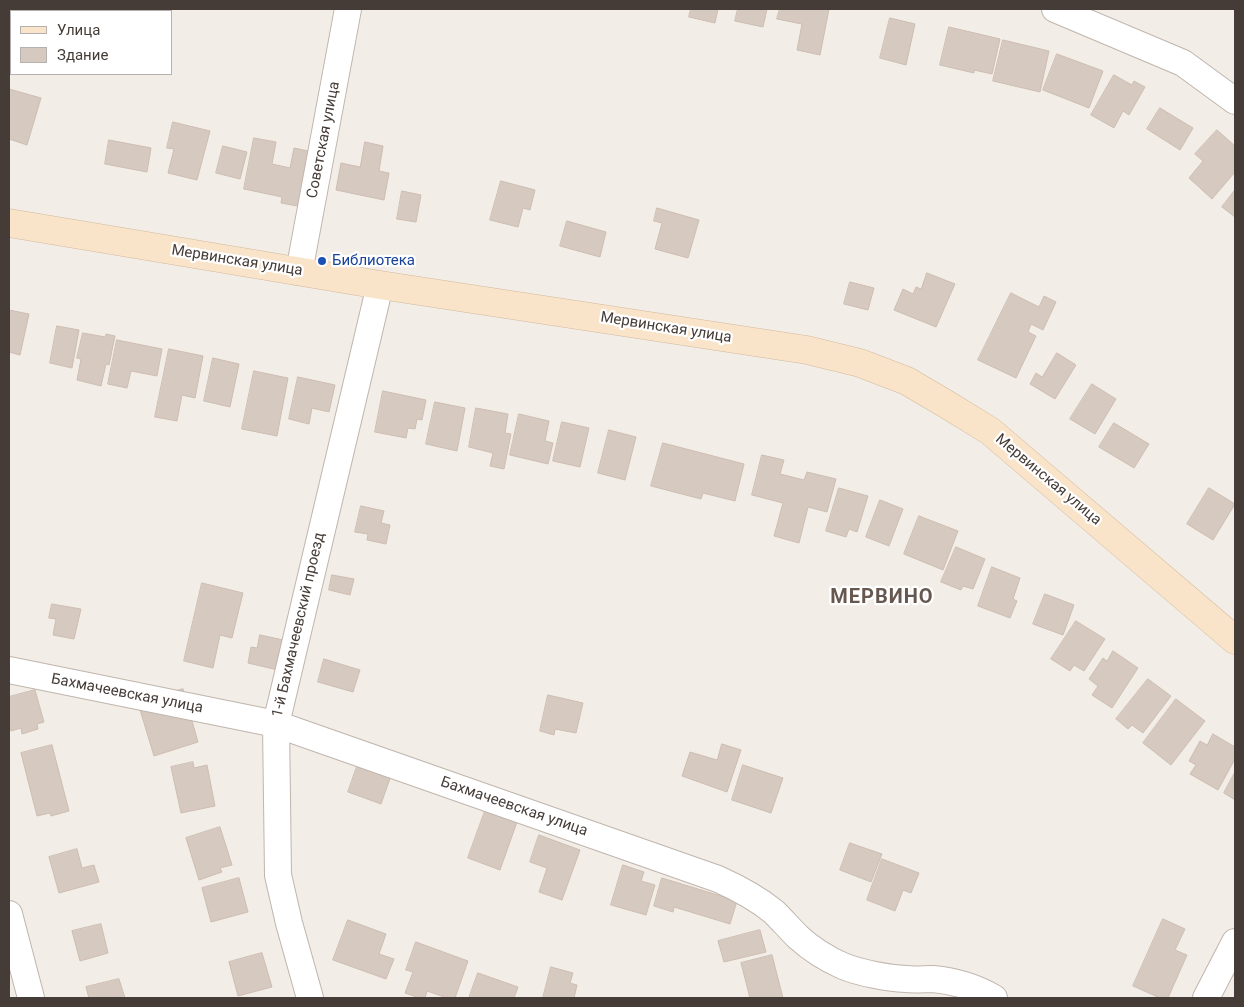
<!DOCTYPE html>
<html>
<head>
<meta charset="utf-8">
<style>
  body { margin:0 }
  #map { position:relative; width:1244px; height:1007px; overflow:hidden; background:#f2ede7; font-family:Roboto,sans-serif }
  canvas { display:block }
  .frame { position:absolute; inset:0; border:10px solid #453c37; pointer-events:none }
  .legend { position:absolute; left:10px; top:10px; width:162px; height:65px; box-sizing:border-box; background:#fff; border:1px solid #b5b1af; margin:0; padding:6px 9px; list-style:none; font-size:15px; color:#453c37 }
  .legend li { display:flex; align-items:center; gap:10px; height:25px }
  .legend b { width:25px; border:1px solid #b5b1af }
</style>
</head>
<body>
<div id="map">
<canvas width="1244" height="1007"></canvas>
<div class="frame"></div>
<ul class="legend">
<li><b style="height:6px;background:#fae4c9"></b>Улица</li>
<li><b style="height:14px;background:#d6c9c0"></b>Здание</li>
</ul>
</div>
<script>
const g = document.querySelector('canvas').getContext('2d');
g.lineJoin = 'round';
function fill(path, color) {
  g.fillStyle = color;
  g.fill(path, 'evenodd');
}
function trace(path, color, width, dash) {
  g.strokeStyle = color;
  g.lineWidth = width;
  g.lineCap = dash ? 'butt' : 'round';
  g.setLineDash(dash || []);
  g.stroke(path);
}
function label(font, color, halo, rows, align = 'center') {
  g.font = font + ' Roboto,sans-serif';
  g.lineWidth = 4.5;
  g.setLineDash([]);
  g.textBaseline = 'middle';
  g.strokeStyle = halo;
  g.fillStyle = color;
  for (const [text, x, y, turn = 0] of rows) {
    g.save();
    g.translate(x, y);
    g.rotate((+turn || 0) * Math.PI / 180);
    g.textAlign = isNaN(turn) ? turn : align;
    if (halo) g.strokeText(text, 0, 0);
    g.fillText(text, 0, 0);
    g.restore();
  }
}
const building = new Path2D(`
  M 691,9 L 718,9 L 715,23 L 689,17 Z
  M 738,9 L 767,9 L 763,27 L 735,21 Z
  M 780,9 L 829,9 L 820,55 L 797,50 L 802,24 L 777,19 Z
  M 890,18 L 915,24 L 906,65 L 880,58 Z
  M 949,27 L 1000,39 L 992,74 L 974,70 L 974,73 L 940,65 Z
  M 1003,40 L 1049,51 L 1040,92 L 993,81 Z
  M 1057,54 L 1103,71 L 1089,108 L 1043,90 Z
  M 1114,75 L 1132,85 L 1134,81 L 1145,87 L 1129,115 L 1123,111 L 1114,128 L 1091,115 Z
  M 9,89 L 41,98 L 27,145 L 9,139 Z
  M 1160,108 L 1193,128 L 1180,150 L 1147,129 Z
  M 173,122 L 210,131 L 197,180 L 168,173 L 174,149 L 167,148 Z
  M 1217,130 L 1235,146 L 1235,172 L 1212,199 L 1189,178 L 1203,161 L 1195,154 Z
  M 254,138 L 276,142 L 272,164 L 290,168 L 294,148 L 313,152 L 303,207 L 281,203 L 282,197 L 244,189 Z
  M 109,140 L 151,148 L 147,172 L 105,164 Z
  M 365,142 L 383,146 L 379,171 L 389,173 L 384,200 L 336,190 L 341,163 L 360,167 Z
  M 223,146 L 247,152 L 240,179 L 216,173 Z
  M 501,181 L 535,190 L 530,210 L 523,208 L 518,227 L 490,220 Z
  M 1235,190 L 1235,217 L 1222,207 Z
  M 402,191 L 421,195 L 416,222 L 397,219 Z
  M 657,208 L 699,220 L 688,258 L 655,249 L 662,223 L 654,221 Z
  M 567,221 L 606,232 L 600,257 L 560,246 Z
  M 927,273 L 955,284 L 936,327 L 894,310 L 903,289 L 913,294 L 916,287 L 921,289 Z
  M 850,282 L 874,288 L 868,310 L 844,304 Z
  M 1011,293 L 1039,307 L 1044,296 L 1056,302 L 1043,330 L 1031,324 L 1028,332 L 1036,336 L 1016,378 L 978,360 Z
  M 9,310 L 29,314 L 20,355 L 9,352 Z
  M 57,326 L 79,330 L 72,368 L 50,363 Z
  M 83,333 L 105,337 L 106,334 L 115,336 L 109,365 L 106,364 L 101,386 L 77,380 L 81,359 L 77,358 Z
  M 117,340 L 162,349 L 157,376 L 131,371 L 127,388 L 108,384 Z
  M 169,349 L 203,356 L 195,398 L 182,395 L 177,421 L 155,417 Z
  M 1057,353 L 1076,365 L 1055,399 L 1030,384 L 1036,373 L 1042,377 Z
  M 213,358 L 239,364 L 230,407 L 204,401 Z
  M 254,371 L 288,378 L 277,436 L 242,429 Z
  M 298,377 L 335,385 L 329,412 L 312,408 L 309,424 L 289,419 Z
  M 1092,384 L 1116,399 L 1095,434 L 1070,419 Z
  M 383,391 L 426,400 L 422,420 L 417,419 L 415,429 L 408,428 L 406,438 L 375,432 Z
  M 435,402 L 465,408 L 457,451 L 426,444 Z
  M 476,408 L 508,414 L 505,433 L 511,434 L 504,469 L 490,466 L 493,453 L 469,447 Z
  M 519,414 L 549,421 L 545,441 L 553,443 L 548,464 L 510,455 Z
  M 562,422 L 589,428 L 580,467 L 553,461 Z
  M 1114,423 L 1149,444 L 1134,468 L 1099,447 Z
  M 609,430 L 636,437 L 625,480 L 598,473 Z
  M 663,443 L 744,464 L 735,501 L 703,493 L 701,499 L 651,486 Z
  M 762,455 L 784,460 L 780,474 L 804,480 L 807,472 L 836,479 L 827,512 L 808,507 L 799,543 L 774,536 L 783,503 L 752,495 Z
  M 839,488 L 868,496 L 857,532 L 849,529 L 846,537 L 826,531 Z
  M 1209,488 L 1235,504 L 1213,540 L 1187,524 Z
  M 880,500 L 903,509 L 889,546 L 866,537 Z
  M 361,506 L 384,511 L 381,523 L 390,525 L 386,544 L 367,540 L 368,534 L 355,532 Z
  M 919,516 L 958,531 L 943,570 L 904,554 Z
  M 956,547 L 985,559 L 973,589 L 963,586 L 961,590 L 941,582 Z
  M 992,567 L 1020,578 L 1013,599 L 1017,601 L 1010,618 L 978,606 Z
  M 332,575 L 354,579 L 350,595 L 329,590 Z
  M 202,583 L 243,593 L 232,638 L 220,635 L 213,668 L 184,661 Z
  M 1045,594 L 1074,605 L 1063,635 L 1033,624 Z
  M 52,604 L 81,609 L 74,639 L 53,635 L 56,619 L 49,618 Z
  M 1076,621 L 1105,639 L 1084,671 L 1074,665 L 1070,671 L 1051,659 Z
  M 260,635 L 288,641 L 282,671 L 248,663 L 251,647 L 257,648 Z
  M 1113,651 L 1138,668 L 1112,708 L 1092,695 L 1098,686 L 1089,679 L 1103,658 L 1107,661 Z
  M 324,659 L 360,670 L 353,692 L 318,682 Z
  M 1148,679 L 1171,696 L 1143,733 L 1132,725 L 1128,729 L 1116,719 Z
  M 183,689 L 198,742 L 154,756 L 138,703 Z
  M 35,690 L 44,722 L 37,724 L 38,729 L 22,734 L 21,728 L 11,731 L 9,723 L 9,697 Z
  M 548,695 L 583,703 L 576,733 L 555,729 L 554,735 L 540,731 Z
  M 1176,699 L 1205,721 L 1171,765 L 1143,743 Z
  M 1213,734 L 1235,747 L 1235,759 L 1218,790 L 1190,774 L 1196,765 L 1189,761 L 1200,741 L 1207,745 Z
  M 722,744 L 741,750 L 727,792 L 682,776 L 690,752 L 717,760 Z
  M 52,745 L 69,811 L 51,816 L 50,813 L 37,816 L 21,753 Z
  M 359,761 L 392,773 L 381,804 L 348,792 Z
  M 193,762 L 194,768 L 207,765 L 215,806 L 181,813 L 171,767 Z
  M 743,765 L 783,778 L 771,813 L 732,800 Z
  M 1235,772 L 1235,800 L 1224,793 Z
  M 485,811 L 517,822 L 500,870 L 468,858 Z
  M 220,827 L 232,865 L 220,868 L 222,872 L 199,880 L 186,838 Z
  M 539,835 L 580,850 L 562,900 L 539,892 L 547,868 L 530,862 Z
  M 850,843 L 882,854 L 871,882 L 840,870 Z
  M 77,849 L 82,868 L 94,865 L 99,882 L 59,893 L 49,857 Z
  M 882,859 L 919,873 L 911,893 L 903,890 L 895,911 L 867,900 Z
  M 623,865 L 644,872 L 641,881 L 655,885 L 646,915 L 611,905 Z
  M 239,878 L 248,912 L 211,922 L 202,888 Z
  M 662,878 L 737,901 L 730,924 L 674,907 L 673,912 L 654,906 Z
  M 1163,919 L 1185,929 L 1175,950 L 1187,955 L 1168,998 L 1160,998 L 1133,986 Z
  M 348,920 L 386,934 L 379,954 L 394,959 L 386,979 L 333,960 Z
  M 101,924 L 108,953 L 80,961 L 72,931 Z
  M 760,930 L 766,952 L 724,962 L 718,941 Z
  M 416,942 L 468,961 L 455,998 L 447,998 L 427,991 L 425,998 L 420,998 L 405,993 L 413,972 L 406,970 Z
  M 262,953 L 272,987 L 238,996 L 229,962 Z
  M 772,955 L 783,998 L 750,998 L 741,963 Z
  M 551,967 L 573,973 L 570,983 L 577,985 L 574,998 L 543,998 Z
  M 478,973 L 518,987 L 514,998 L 469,998 Z
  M 119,979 L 125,998 L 89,998 L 86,987 Z`);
fill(building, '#d6c9c0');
trace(building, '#cdbdb1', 1);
const street = new Path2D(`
  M 1055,9 L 1183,63 L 1235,101
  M 299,272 L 348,9
  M 9,670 L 276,724 L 718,879 C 738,888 757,898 774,912 C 782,920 790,929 798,937 C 810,948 827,959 843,966 C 860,973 887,978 906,979 C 915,980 924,979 933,979 C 955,981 975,987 994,998
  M 9,914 L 31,998
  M 310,998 L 289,923 L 278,875 L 276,724 L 380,285
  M 1206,998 L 1235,942`);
const secondary = new Path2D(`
  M 9,223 L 380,285 L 807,350 L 860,363 L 907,381 L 946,404 L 990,431 L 1235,640`);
trace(street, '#c0b5ad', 28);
trace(secondary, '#d1b99d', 29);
trace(street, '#fff', 26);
trace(secondary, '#fae4c9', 28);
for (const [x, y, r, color] of [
  [322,261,5,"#1a4fb4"]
]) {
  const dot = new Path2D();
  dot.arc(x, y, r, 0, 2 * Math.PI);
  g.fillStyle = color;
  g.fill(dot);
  trace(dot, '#fff', 2);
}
label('15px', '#453c37', '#fff', [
  ["Советская улица",324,140,-79],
  ["Мервинская улица",237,261,9],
  ["Мервинская улица",666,328,9],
  ["Мервинская улица",1048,480,40],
  ["1-й Бахмачеевский проезд",299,625,-77],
  ["Бахмачеевская улица",127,694,11],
  ["Бахмачеевская улица",514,807,19]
]);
label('15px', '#164399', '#fff', [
  ["Библиотека",332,261]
], 'left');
g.letterSpacing = '1px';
label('bold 20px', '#67584f', '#fff', [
  ["МЕРВИНО",882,598]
]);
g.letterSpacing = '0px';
</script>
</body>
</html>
